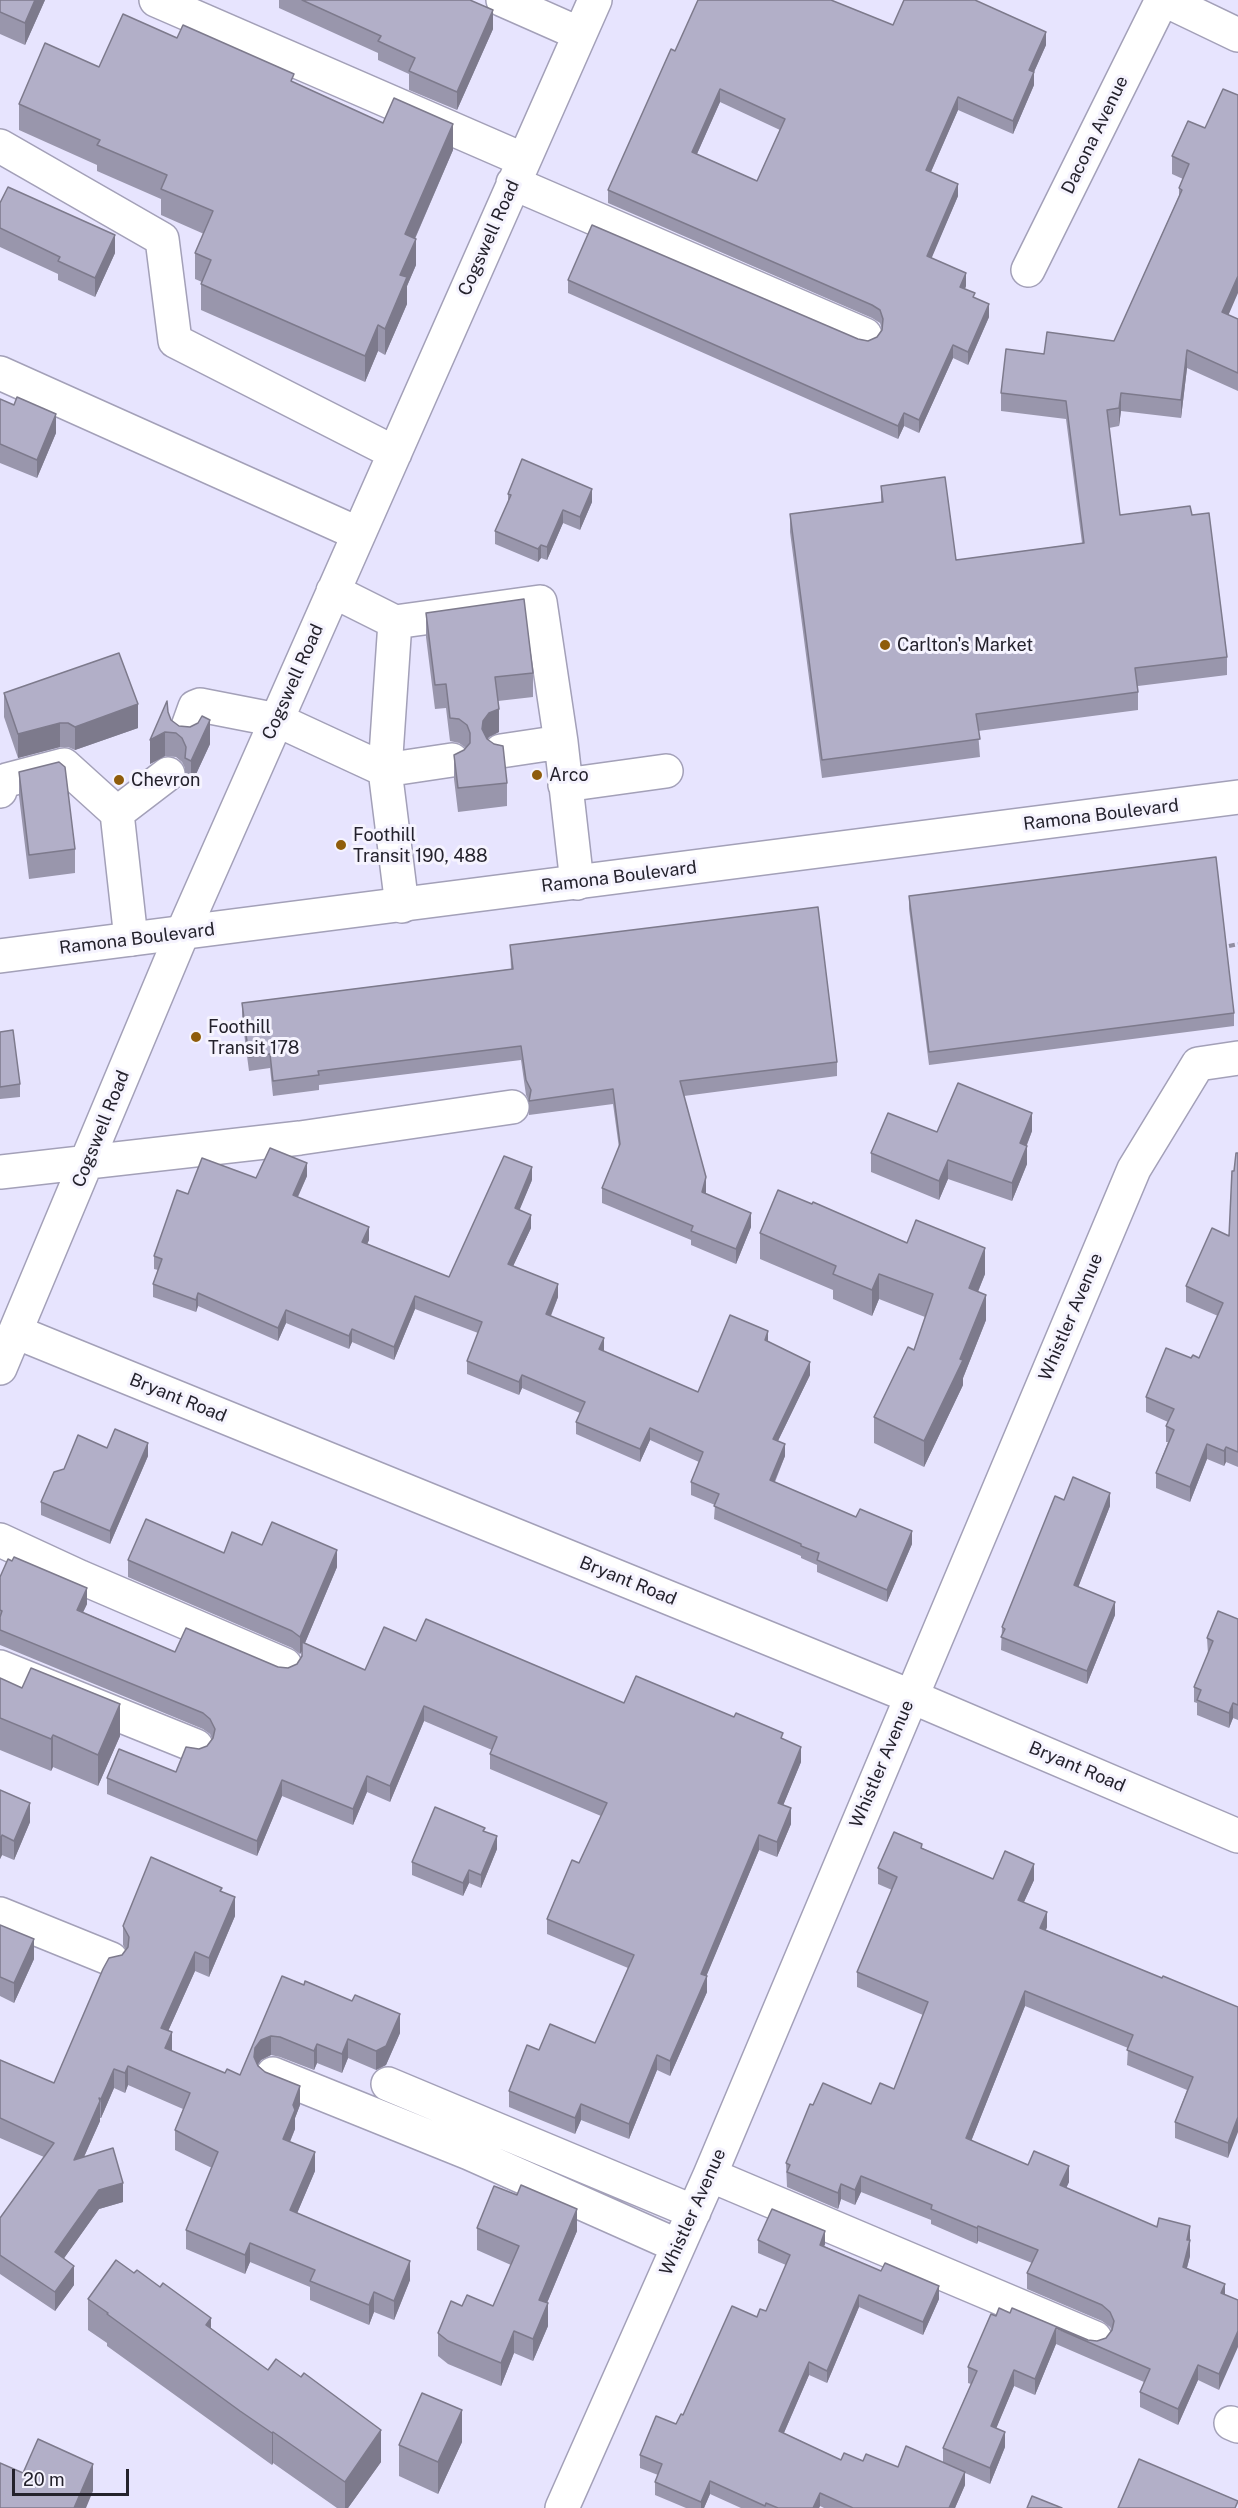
<!DOCTYPE html>
<html>
<head>
<meta charset="utf-8">
<style>
  body { margin:0 }
  #map { position:relative; width:1238px; height:2508px; overflow:hidden; background:#e7e4fe; font-family:"Public Sans",sans-serif }
  canvas { display:block }
  .scale { position:absolute; left:12px; top:2469px; width:117px; height:27px; box-sizing:border-box; border:3px solid #24222c; border-top:0; padding-left:8px; font-size:18px; line-height:21px; white-space:nowrap; color:#24222c; -webkit-text-stroke:4px #f5f3fe; paint-order:stroke }
</style>
</head>
<body>
<div id="map">
<canvas width="1238" height="2508"></canvas>
<div class="scale">20 m</div>
</div>
<script>
const g = document.querySelector('canvas').getContext('2d');
g.lineJoin = 'round';
function trace(path, color, width, dash) {
  g.strokeStyle = color;
  g.lineWidth = width;
  g.lineCap = dash ? 'butt' : 'round';
  g.setLineDash(dash || []);
  g.stroke(path);
}
function fill(path, color) {
  g.fillStyle = color;
  g.fill(path, 'evenodd');
}
function label(font, color, halo, rows, align = 'center') {
  g.font = font + ' "Public Sans",sans-serif';
  g.lineWidth = 6;
  g.setLineDash([]);
  g.textBaseline = 'middle';
  g.strokeStyle = halo;
  g.fillStyle = color;
  for (const [text, x, y, turn = 0] of rows) {
    g.save();
    g.translate(x, y);
    g.rotate((+turn || 0) * Math.PI / 180);
    g.textAlign = isNaN(turn) ? turn : align;
    if (halo) g.strokeText(text, 0, 0);
    g.fillText(text, 0, 0);
    g.restore();
  }
}
const minor = new Path2D(`
  M 156,0 L 524,160
  M 503,0 L 580,34
  M 1165,0 L 1238,35
  M 0,146 L 162,239 L 175,341 L 395,453
  M 513,183 L 865,335
  M 1028,270 L 1162,0
  M 0,373 L 359,534
  M 333,591 L 395,622 L 540,602 L 561,742
  M 186,732 L 195,707 L 200,705 L 277,720 L 385,770 L 395,622
  M 501,751 L 561,742 L 577,883
  M 565,785 L 666,771
  M 0,791 L 2,783 L 7,780 L 64,765 L 117,813 L 131,939
  M 117,813 L 168,774
  M 402,906 L 385,770 L 452,760
  M 0,1172 L 300,1138 L 512,1107
  M 16,1332 L 910,1696 L 1238,1836
  M 0,1368 L 182,934 L 595,0
  M 0,1540 L 80,1577 L 285,1665
  M 0,1667 L 196,1746
  M 0,1914 L 111,1959
  M 273,2074 L 469,2153 L 678,2246
  M 388,2084 L 694,2212
  M 710,2175 L 1095,2338
  M 1231,2423 L 1238,2426
  M 562,2508 L 710,2175 L 1134,1169 L 1198,1064 L 1238,1058`);
const major = new Path2D(`
  M 0,956 L 1238,797`);
trace(minor, '#a3a0b8', 36);
trace(major, '#a3a0b8', 36);
trace(new Path2D(`
  M 1229,946 L 1238,944`), '#918ea1', 4, [6, 3]);
trace(minor, '#fff', 33);
trace(major, '#fff', 33);
fill(new Path2D(`
  M 0,0 L 45,0 L 25,45 L 0,34 Z
  M 279,0 L 470,0 L 493,29 L 457,110 L 409,90 L 409,74 L 378,60 L 378,53 L 279,8 Z
  M 893,25 L 1046,45 L 1034,72 L 1034,85 L 1013,134 L 958,110 L 931,172 L 958,196 L 931,258 L 966,286 L 965,289 L 975,298 L 989,317 L 968,365 L 953,358 L 919,433 L 904,426 L 898,439 L 568,293 L 568,280 L 858,339 L 868,341 L 877,337 L 882,329 L 880,323 L 872,318 L 608,203 L 608,190 L 675,51 ZM 720,102 L 780,130 L 757,181 L 697,154 Z
  M 177,38 L 294,83 L 383,123 L 453,150 L 415,239 L 416,265 L 407,286 L 407,304 L 385,355 L 378,351 L 365,382 L 201,310 L 201,284 L 202,282 L 195,279 L 195,253 L 204,234 L 161,215 L 161,199 L 97,171 L 97,165 L 19,130 L 19,104 L 99,67 Z
  M 1188,121 L 1228,315 L 1238,319 L 1238,391 L 1187,368 L 1181,418 L 1121,411 L 1119,426 L 1109,428 L 1120,515 L 1192,515 L 1227,657 L 1227,675 L 1138,686 L 1138,710 L 978,731 L 980,757 L 822,778 L 790,532 L 790,514 L 881,502 L 881,486 L 956,560 L 1082,543 L 1066,419 L 1001,411 L 1001,393 L 1044,354 L 1114,341 L 1179,196 L 1179,188 L 1183,179 L 1172,174 L 1172,156 Z
  M 0,203 L 115,253 L 95,297 L 58,280 L 58,274 L 0,247 Z
  M 0,399 L 56,433 L 37,478 L 0,463 Z
  M 508,494 L 592,502 L 580,530 L 563,523 L 547,560 L 541,558 L 538,562 L 495,544 L 495,531 L 508,503 Z
  M 426,613 L 533,673 L 533,697 L 498,701 L 499,732 L 489,737 L 487,740 L 507,783 L 507,806 L 458,812 L 454,779 L 454,755 L 464,750 L 466,748 L 459,743 L 450,741 L 446,708 L 435,709 L 426,637 Z
  M 4,693 L 138,728 L 75,750 L 68,747 L 60,747 L 18,758 L 4,717 Z
  M 168,712 L 171,720 L 179,726 L 210,744 L 191,785 L 185,782 L 185,768 L 182,762 L 176,757 L 165,756 L 150,764 Z
  M 19,772 L 75,849 L 75,873 L 29,879 L 19,796 Z
  M 909,896 L 1234,1013 L 1234,1026 L 929,1065 L 909,909 Z
  M 510,945 L 837,1062 L 837,1076 L 684,1096 L 706,1192 L 706,1194 L 751,1227 L 736,1264 L 691,1245 L 691,1240 L 602,1203 L 602,1188 L 619,1148 L 613,1104 L 529,1115 L 529,1101 L 526,1095 L 521,1060 L 319,1085 L 319,1090 L 273,1096 L 270,1068 L 249,1071 L 242,1018 L 242,1003 L 511,969 Z
  M 0,1032 L 20,1084 L 20,1097 L 0,1099 Z
  M 1032,1131 L 1027,1145 L 1027,1164 L 1012,1201 L 948,1179 L 939,1200 L 871,1172 L 871,1153 L 937,1132 Z
  M 1238,1153 L 1238,1467 L 1226,1462 L 1224,1466 L 1207,1459 L 1190,1502 L 1156,1488 L 1156,1473 L 1168,1442 L 1166,1442 L 1166,1426 L 1168,1422 L 1146,1412 L 1146,1397 L 1191,1358 L 1199,1358 L 1218,1316 L 1186,1302 L 1186,1286 L 1229,1236 L 1234,1171 Z
  M 307,1176 L 298,1197 L 369,1240 L 367,1244 L 449,1277 L 532,1180 L 519,1210 L 531,1228 L 513,1266 L 558,1297 L 551,1316 L 604,1351 L 698,1392 L 768,1342 L 810,1375 L 778,1441 L 785,1456 L 775,1482 L 912,1544 L 887,1602 L 817,1572 L 817,1565 L 801,1558 L 801,1556 L 714,1519 L 715,1505 L 691,1495 L 691,1482 L 699,1462 L 650,1440 L 640,1462 L 576,1434 L 576,1422 L 580,1413 L 522,1388 L 519,1395 L 467,1374 L 467,1361 L 478,1333 L 415,1309 L 394,1360 L 352,1342 L 349,1349 L 286,1323 L 278,1341 L 198,1306 L 196,1312 L 153,1297 L 153,1284 L 158,1270 L 154,1269 L 154,1256 L 188,1194 L 256,1178 Z
  M 812,1204 L 985,1274 L 978,1292 L 986,1320 L 963,1378 L 963,1385 L 924,1467 L 874,1443 L 874,1417 L 914,1350 L 925,1317 L 879,1299 L 872,1316 L 833,1299 L 833,1290 L 760,1259 L 760,1233 Z
  M 107,1448 L 148,1456 L 110,1544 L 41,1515 L 41,1502 L 64,1469 Z
  M 1064,1500 L 1110,1506 L 1078,1587 L 1115,1615 L 1087,1684 L 1001,1650 L 1002,1627 Z
  M 262,1545 L 337,1567 L 305,1643 L 365,1670 L 416,1641 L 624,1703 L 783,1739 L 801,1762 L 783,1805 L 791,1824 L 777,1857 L 759,1850 L 706,1976 L 707,1992 L 670,2076 L 657,2070 L 629,2139 L 581,2120 L 575,2134 L 509,2107 L 509,2091 L 539,2050 L 595,2043 L 628,1968 L 547,1934 L 547,1919 L 579,1863 L 601,1816 L 490,1769 L 490,1754 L 492,1750 L 424,1721 L 390,1802 L 367,1792 L 353,1825 L 282,1796 L 257,1856 L 107,1794 L 107,1778 L 176,1772 L 199,1749 L 207,1746 L 212,1739 L 210,1734 L 203,1729 L 0,1645 L 0,1577 L 12,1561 L 87,1604 L 83,1612 L 175,1652 L 288,1668 L 297,1664 L 302,1658 L 302,1651 L 300,1654 L 292,1648 L 128,1577 L 128,1560 L 224,1553 Z
  M 1238,1619 L 1238,1720 L 1233,1718 L 1229,1728 L 1197,1715 L 1197,1703 L 1194,1702 L 1194,1687 L 1208,1654 L 1207,1638 Z
  M 0,1678 L 120,1736 L 98,1786 L 53,1767 L 51,1771 L 0,1750 Z
  M 0,1790 L 30,1822 L 14,1860 L 2,1855 L 0,1859 Z
  M 922,1848 L 993,1879 L 1034,1880 L 1024,1902 L 1047,1927 L 1046,1930 L 1162,1978 L 1238,2007 L 1228,2158 L 1175,2138 L 1175,2122 L 1187,2090 L 1127,2065 L 1128,2048 L 1025,2006 L 971,2141 L 1069,2182 L 1066,2188 L 1157,2227 L 1190,2226 L 1190,2256 L 1187,2268 L 1225,2284 L 1219,2390 L 1198,2380 L 1178,2425 L 1140,2407 L 1140,2392 L 1144,2382 L 1056,2344 L 1035,2395 L 1014,2386 L 996,2428 L 1005,2447 L 990,2484 L 965,2473 L 965,2485 L 955,2508 L 824,2508 L 820,2506 L 819,2508 L 741,2508 L 710,2494 L 704,2508 L 686,2508 L 655,2495 L 655,2482 L 658,2475 L 640,2468 L 640,2455 L 676,2424 L 757,2317 L 766,2311 L 786,2265 L 758,2253 L 758,2240 L 825,2244 L 824,2246 L 939,2299 L 923,2335 L 859,2307 L 827,2383 L 809,2375 L 784,2433 L 841,2460 L 863,2461 L 898,2467 L 943,2463 L 943,2448 L 971,2384 L 968,2383 L 968,2367 L 996,2316 L 1010,2313 L 1088,2340 L 1097,2341 L 1106,2338 L 1112,2331 L 1110,2327 L 1102,2321 L 1027,2289 L 1027,2273 L 1032,2263 L 978,2241 L 977,2244 L 931,2224 L 931,2220 L 861,2192 L 855,2205 L 841,2199 L 838,2209 L 787,2187 L 786,2163 L 813,2105 L 871,2104 L 894,2089 L 923,2015 L 857,1987 L 857,1972 L 892,1890 L 878,1884 L 878,1868 Z
  M 497,1849 L 481,1888 L 469,1883 L 463,1896 L 412,1875 L 412,1862 Z
  M 222,1892 L 235,1916 L 209,1977 L 195,1971 L 168,2031 L 172,2051 L 225,2073 L 240,2075 L 282,1976 L 400,2033 L 386,2065 L 376,2070 L 348,2058 L 342,2073 L 317,2063 L 314,2070 L 280,2057 L 271,2055 L 261,2060 L 258,2065 L 300,2105 L 295,2118 L 295,2129 L 290,2142 L 315,2171 L 297,2213 L 410,2280 L 394,2320 L 374,2312 L 369,2325 L 310,2300 L 310,2287 L 250,2262 L 245,2274 L 186,2249 L 186,2230 L 212,2168 L 175,2150 L 175,2130 L 183,2109 L 128,2085 L 125,2093 L 114,2088 L 101,2118 L 100,2118 L 100,2121 L 84,2157 L 123,2202 L 99,2209 L 64,2258 L 74,2285 L 55,2311 L 0,2274 L 0,2218 L 44,2157 L 0,2138 L 0,2060 L 54,2083 L 122,1955 L 126,1950 L 123,1945 L 123,1926 Z
  M 0,1925 L 34,1959 L 14,2003 L 0,1996 Z
  M 477,2228 L 577,2231 L 547,2303 L 548,2326 L 533,2361 L 514,2353 L 501,2386 L 448,2364 L 438,2356 L 438,2333 L 462,2306 L 493,2306 L 511,2265 L 477,2250 Z
  M 88,2299 L 211,2328 L 381,2462 L 348,2508 L 337,2508 L 273,2463 L 272,2465 L 107,2346 L 107,2343 L 88,2330 Z
  M 462,2442 L 438,2494 L 399,2476 L 399,2445 Z`), '#9996ac');
fill(new Path2D(`
  M 35,0 L 45,0 L 25,45 L 25,23 Z
  M 493,10 L 493,29 L 457,110 L 457,92 Z
  M 1046,32 L 1046,45 L 1029,83 L 1029,70 Z
  M 1034,72 L 1034,85 L 1013,134 L 1013,121 Z
  M 720,89 L 720,102 L 692,165 L 692,152 Z
  M 958,97 L 958,110 L 926,183 L 926,170 Z
  M 453,124 L 453,150 L 405,261 L 405,234 Z
  M 958,184 L 958,196 L 927,269 L 927,256 Z
  M 115,235 L 115,253 L 95,297 L 95,278 Z
  M 416,239 L 416,265 L 407,286 L 407,304 L 385,355 L 385,329 L 400,275 Z
  M 966,273 L 966,286 L 960,300 L 960,287 Z
  M 1238,276 L 1238,293 L 1222,330 L 1222,312 Z
  M 989,304 L 989,317 L 968,365 L 968,352 Z
  M 378,325 L 378,351 L 365,382 L 365,356 Z
  M 953,345 L 953,358 L 919,433 L 919,420 Z
  M 1187,350 L 1187,368 L 1181,418 L 1181,400 Z
  M 1121,393 L 1121,411 L 1119,426 L 1119,408 Z
  M 904,413 L 904,426 L 898,439 L 898,426 Z
  M 56,414 L 56,433 L 37,478 L 37,460 Z
  M 592,489 L 592,502 L 580,530 L 580,517 Z
  M 563,510 L 563,523 L 547,560 L 547,547 Z
  M 541,545 L 541,558 L 538,562 L 538,549 Z
  M 138,704 L 138,728 L 75,750 L 75,727 Z
  M 499,709 L 499,732 L 489,737 L 483,745 L 482,729 L 483,721 L 489,713 Z
  M 210,720 L 210,744 L 191,785 L 191,761 Z
  M 60,723 L 60,747 L 18,758 L 18,734 Z
  M 165,732 L 165,756 L 150,764 L 150,740 Z
  M 1032,1113 L 1032,1131 L 1020,1162 L 1020,1143 Z
  M 1027,1146 L 1027,1164 L 1012,1201 L 1012,1183 Z
  M 948,1160 L 948,1179 L 939,1200 L 939,1181 Z
  M 307,1163 L 307,1176 L 293,1207 L 293,1195 Z
  M 532,1167 L 532,1180 L 515,1221 L 515,1208 Z
  M 706,1177 L 706,1192 L 702,1207 L 702,1192 Z
  M 751,1213 L 751,1227 L 736,1264 L 736,1249 Z
  M 531,1215 L 531,1228 L 508,1277 L 508,1264 Z
  M 369,1227 L 369,1240 L 362,1255 L 362,1242 Z
  M 985,1248 L 985,1274 L 969,1313 L 969,1288 Z
  M 879,1274 L 879,1299 L 872,1316 L 872,1290 Z
  M 558,1284 L 558,1297 L 546,1327 L 546,1314 Z
  M 198,1293 L 198,1306 L 196,1312 L 196,1300 Z
  M 986,1295 L 986,1320 L 963,1378 L 963,1385 L 924,1467 L 924,1441 L 960,1359 Z
  M 415,1296 L 415,1309 L 394,1360 L 394,1347 Z
  M 286,1310 L 286,1323 L 278,1341 L 278,1328 Z
  M 352,1329 L 352,1342 L 349,1349 L 349,1336 Z
  M 768,1331 L 768,1344 L 765,1340 Z
  M 604,1338 L 604,1351 L 599,1362 L 599,1349 Z
  M 810,1362 L 810,1375 L 773,1451 L 773,1439 Z
  M 522,1375 L 522,1388 L 519,1395 L 519,1382 Z
  M 650,1428 L 650,1440 L 640,1462 L 640,1449 Z
  M 148,1443 L 148,1456 L 110,1544 L 110,1531 Z
  M 785,1444 L 785,1456 L 770,1492 L 770,1480 Z
  M 1207,1444 L 1207,1459 L 1190,1502 L 1190,1487 Z
  M 1226,1447 L 1226,1462 L 1224,1466 L 1224,1451 Z
  M 1110,1493 L 1110,1506 L 1074,1598 L 1074,1585 Z
  M 912,1531 L 912,1544 L 887,1602 L 887,1590 Z
  M 337,1550 L 337,1567 L 302,1650 L 302,1642 L 302,1651 L 300,1654 L 300,1637 Z
  M 87,1588 L 87,1604 L 77,1625 L 77,1610 Z
  M 1115,1602 L 1115,1615 L 1087,1684 L 1087,1671 Z
  M 1233,1703 L 1233,1718 L 1229,1728 L 1229,1713 Z
  M 120,1704 L 120,1736 L 98,1786 L 98,1755 Z
  M 424,1706 L 424,1721 L 390,1802 L 390,1786 Z
  M 53,1735 L 53,1767 L 51,1771 L 51,1739 Z
  M 801,1747 L 801,1762 L 778,1818 L 778,1803 Z
  M 367,1776 L 367,1792 L 353,1825 L 353,1809 Z
  M 282,1780 L 282,1796 L 257,1856 L 257,1841 Z
  M 30,1803 L 30,1822 L 14,1860 L 14,1841 Z
  M 791,1808 L 791,1824 L 777,1857 L 777,1842 Z
  M 2,1835 L 2,1855 L 0,1859 L 0,1840 Z
  M 759,1835 L 759,1850 L 701,1989 L 701,1974 Z
  M 497,1836 L 497,1849 L 481,1888 L 481,1875 Z
  M 1034,1864 L 1034,1880 L 1018,1915 L 1018,1900 Z
  M 469,1870 L 469,1883 L 463,1896 L 463,1883 Z
  M 235,1897 L 235,1916 L 209,1977 L 209,1958 Z
  M 1047,1912 L 1047,1927 L 1040,1943 L 1040,1928 Z
  M 34,1939 L 34,1959 L 14,2003 L 14,1983 Z
  M 195,1952 L 195,1971 L 161,2047 L 161,2028 Z
  M 707,1976 L 707,1992 L 670,2076 L 670,2061 Z
  M 1025,1991 L 1025,2006 L 966,2154 L 966,2138 Z
  M 400,2014 L 400,2033 L 386,2065 L 376,2070 L 376,2051 Z
  M 172,2032 L 172,2052 L 165,2048 Z
  M 271,2036 L 271,2055 L 261,2060 L 255,2068 L 254,2057 L 255,2048 L 261,2040 Z
  M 348,2039 L 348,2058 L 342,2073 L 342,2054 Z
  M 317,2044 L 317,2063 L 314,2070 L 314,2051 Z
  M 657,2055 L 657,2070 L 629,2139 L 629,2124 Z
  M 128,2066 L 128,2085 L 125,2093 L 125,2073 Z
  M 114,2069 L 114,2088 L 101,2118 L 101,2099 Z
  M 300,2086 L 300,2105 L 295,2118 L 295,2129 L 283,2158 L 283,2139 L 293,2105 Z
  M 100,2101 L 100,2121 L 74,2179 L 74,2160 Z
  M 581,2104 L 581,2120 L 575,2134 L 575,2118 Z
  M 1238,2117 L 1238,2132 L 1228,2158 L 1228,2143 Z
  M 315,2152 L 315,2171 L 290,2230 L 290,2210 Z
  M 1069,2166 L 1069,2182 L 1060,2201 L 1060,2185 Z
  M 861,2176 L 861,2192 L 855,2205 L 855,2190 Z
  M 123,2183 L 123,2202 L 99,2209 L 55,2271 L 55,2252 L 99,2190 Z
  M 841,2184 L 841,2199 L 838,2209 L 838,2193 Z
  M 577,2209 L 577,2231 L 539,2322 L 539,2300 Z
  M 978,2226 L 978,2241 L 977,2244 L 977,2228 Z
  M 1190,2226 L 1190,2256 L 1183,2282 L 1183,2267 L 1187,2240 Z
  M 825,2231 L 825,2244 L 820,2258 L 820,2245 Z
  M 250,2243 L 250,2262 L 245,2274 L 245,2255 Z
  M 410,2261 L 410,2280 L 394,2320 L 394,2301 Z
  M 74,2266 L 74,2285 L 55,2311 L 55,2292 Z
  M 1225,2284 L 1225,2300 L 1221,2293 Z
  M 939,2286 L 939,2299 L 923,2335 L 923,2322 Z
  M 374,2292 L 374,2312 L 369,2325 L 369,2305 Z
  M 859,2295 L 859,2307 L 827,2383 L 827,2371 Z
  M 548,2303 L 548,2326 L 533,2361 L 533,2339 Z
  M 211,2318 L 211,2349 L 206,2325 Z
  M 1056,2328 L 1056,2344 L 1035,2395 L 1035,2379 Z
  M 514,2331 L 514,2353 L 501,2386 L 501,2363 Z
  M 1238,2331 L 1238,2347 L 1219,2390 L 1219,2374 Z
  M 809,2362 L 809,2375 L 779,2444 L 779,2431 Z
  M 1198,2365 L 1198,2380 L 1178,2425 L 1178,2409 Z
  M 1014,2370 L 1014,2386 L 991,2441 L 991,2426 Z
  M 462,2410 L 462,2442 L 438,2494 L 438,2462 Z
  M 381,2430 L 381,2462 L 348,2508 L 345,2508 L 345,2482 Z
  M 273,2432 L 273,2463 L 272,2465 L 272,2433 Z
  M 1005,2432 L 1005,2447 L 990,2484 L 990,2468 Z
  M 93,2464 L 93,2491 L 86,2508 L 74,2508 Z
  M 965,2472 L 965,2485 L 955,2508 L 949,2508 Z
  M 710,2481 L 710,2494 L 704,2508 L 701,2508 L 701,2502 Z
  M 820,2493 L 820,2506 L 819,2508 L 813,2508 Z`), '#7d7a8c');
const building = new Path2D(`
  M 0,0 L 35,0 L 25,23 L 0,12 Z
  M 302,0 L 470,0 L 493,10 L 457,92 L 409,71 L 415,58 L 378,41 L 381,36 Z
  M 698,0 L 831,0 L 893,25 L 904,0 L 975,0 L 1046,32 L 1029,70 L 1034,72 L 1013,121 L 958,97 L 926,170 L 958,184 L 927,256 L 966,273 L 960,287 L 975,293 L 973,297 L 989,304 L 968,352 L 953,345 L 919,420 L 904,413 L 898,426 L 568,280 L 592,225 L 858,339 L 868,341 L 877,337 L 882,330 L 883,319 L 880,310 L 872,305 L 608,190 L 671,49 L 675,51 ZM 720,89 L 785,119 L 757,181 L 692,152 Z
  M 123,14 L 177,38 L 183,25 L 294,74 L 291,81 L 383,123 L 394,98 L 453,124 L 405,234 L 416,239 L 400,275 L 407,277 L 385,329 L 378,325 L 365,356 L 201,284 L 211,260 L 195,253 L 213,211 L 161,189 L 167,175 L 97,145 L 100,140 L 19,104 L 45,43 L 99,67 Z
  M 1223,89 L 1238,95 L 1238,276 L 1222,312 L 1238,319 L 1238,373 L 1187,350 L 1181,400 L 1121,393 L 1119,408 L 1107,410 L 1120,515 L 1190,506 L 1192,515 L 1209,513 L 1227,657 L 1135,668 L 1138,692 L 976,714 L 980,739 L 822,760 L 790,514 L 883,502 L 881,486 L 945,477 L 956,560 L 1084,543 L 1066,401 L 1001,393 L 1006,349 L 1044,354 L 1047,332 L 1114,341 L 1182,190 L 1179,188 L 1189,164 L 1172,156 L 1188,121 L 1205,128 Z
  M 8,187 L 115,235 L 95,278 L 58,261 L 60,257 L 0,228 L 0,203 Z
  M 17,397 L 56,414 L 37,460 L 0,444 L 0,399 L 14,405 Z
  M 522,459 L 592,489 L 580,517 L 563,510 L 547,547 L 541,545 L 538,549 L 495,531 L 511,495 L 508,494 Z
  M 524,599 L 533,673 L 495,677 L 499,709 L 489,713 L 483,721 L 482,729 L 487,739 L 494,744 L 503,746 L 507,783 L 458,788 L 454,755 L 464,750 L 470,743 L 470,733 L 467,725 L 459,719 L 450,718 L 446,684 L 435,685 L 426,613 Z
  M 119,653 L 138,704 L 75,727 L 68,723 L 60,723 L 18,734 L 4,693 Z
  M 167,701 L 168,712 L 171,720 L 179,726 L 190,727 L 198,723 L 202,716 L 210,720 L 191,761 L 185,758 L 186,747 L 182,738 L 176,733 L 165,732 L 150,740 Z
  M 59,762 L 65,767 L 75,849 L 29,855 L 19,772 Z
  M 1216,857 L 1234,1013 L 929,1052 L 909,896 Z
  M 818,907 L 837,1062 L 680,1081 L 706,1177 L 702,1192 L 751,1213 L 736,1249 L 691,1231 L 693,1226 L 602,1188 L 620,1144 L 613,1089 L 529,1101 L 531,1090 L 526,1080 L 521,1046 L 318,1071 L 319,1075 L 273,1081 L 270,1054 L 249,1057 L 242,1003 L 513,969 L 510,945 Z
  M 13,1030 L 20,1084 L 0,1087 L 0,1032 Z
  M 958,1083 L 1032,1113 L 1020,1143 L 1027,1146 L 1012,1183 L 948,1160 L 939,1181 L 871,1153 L 888,1113 L 937,1132 Z
  M 270,1148 L 307,1163 L 293,1195 L 369,1227 L 362,1242 L 449,1277 L 504,1156 L 532,1167 L 515,1208 L 531,1215 L 508,1264 L 558,1284 L 546,1314 L 604,1338 L 599,1349 L 698,1392 L 730,1315 L 768,1331 L 765,1340 L 810,1362 L 773,1439 L 785,1444 L 770,1480 L 856,1517 L 860,1509 L 912,1531 L 887,1590 L 817,1560 L 819,1553 L 801,1546 L 801,1544 L 714,1506 L 719,1494 L 691,1482 L 703,1452 L 650,1428 L 640,1449 L 576,1422 L 585,1402 L 522,1375 L 519,1382 L 467,1361 L 482,1322 L 415,1296 L 394,1347 L 352,1329 L 349,1336 L 286,1310 L 278,1328 L 198,1293 L 196,1300 L 153,1284 L 162,1259 L 154,1256 L 177,1190 L 188,1194 L 202,1158 L 256,1178 Z
  M 1236,1153 L 1238,1153 L 1238,1452 L 1226,1447 L 1224,1451 L 1207,1444 L 1190,1487 L 1156,1473 L 1174,1430 L 1166,1426 L 1174,1409 L 1146,1397 L 1166,1348 L 1191,1358 L 1193,1355 L 1199,1358 L 1223,1303 L 1186,1286 L 1212,1228 L 1229,1236 L 1232,1171 L 1234,1171 Z
  M 778,1190 L 812,1204 L 813,1202 L 907,1243 L 916,1220 L 985,1248 L 969,1288 L 986,1295 L 960,1359 L 963,1360 L 924,1441 L 874,1417 L 908,1347 L 914,1350 L 933,1294 L 879,1274 L 872,1290 L 833,1274 L 836,1266 L 760,1233 Z
  M 115,1429 L 148,1443 L 110,1531 L 41,1502 L 54,1472 L 64,1469 L 78,1435 L 107,1448 Z
  M 1073,1477 L 1110,1493 L 1074,1585 L 1115,1602 L 1087,1671 L 1001,1637 L 1005,1629 L 1002,1627 L 1055,1496 L 1064,1500 Z
  M 146,1519 L 224,1553 L 232,1532 L 262,1545 L 272,1522 L 337,1550 L 300,1637 L 292,1631 L 128,1560 Z
  M 14,1557 L 87,1588 L 77,1610 L 175,1652 L 186,1628 L 278,1667 L 288,1668 L 297,1664 L 302,1656 L 302,1642 L 365,1670 L 384,1627 L 416,1641 L 426,1619 L 624,1703 L 636,1676 L 734,1717 L 736,1713 L 783,1733 L 781,1738 L 801,1747 L 778,1803 L 791,1808 L 777,1842 L 759,1835 L 701,1974 L 707,1976 L 670,2061 L 657,2055 L 629,2124 L 581,2104 L 575,2118 L 509,2091 L 527,2045 L 539,2050 L 550,2024 L 595,2043 L 634,1955 L 547,1919 L 572,1860 L 579,1863 L 607,1803 L 490,1754 L 497,1737 L 424,1706 L 390,1786 L 367,1776 L 353,1809 L 282,1780 L 257,1841 L 107,1778 L 119,1749 L 176,1772 L 186,1747 L 199,1749 L 207,1746 L 213,1738 L 215,1729 L 210,1719 L 203,1713 L 0,1630 L 0,1617 L 2,1611 L 0,1610 L 0,1577 L 8,1559 L 12,1561 Z
  M 1218,1611 L 1238,1619 L 1238,1705 L 1233,1703 L 1229,1713 L 1197,1700 L 1201,1690 L 1194,1687 L 1213,1641 L 1207,1638 Z
  M 31,1668 L 120,1704 L 98,1755 L 53,1735 L 51,1739 L 0,1718 L 0,1678 L 22,1688 Z
  M 0,1790 L 30,1803 L 14,1841 L 2,1835 L 0,1840 Z
  M 435,1807 L 485,1828 L 483,1831 L 497,1836 L 481,1875 L 469,1870 L 463,1883 L 412,1862 Z
  M 894,1832 L 922,1844 L 921,1848 L 993,1879 L 1005,1851 L 1034,1864 L 1018,1900 L 1047,1912 L 1040,1928 L 1162,1978 L 1163,1976 L 1238,2007 L 1238,2117 L 1228,2143 L 1175,2122 L 1193,2077 L 1127,2050 L 1133,2035 L 1025,1991 L 966,2138 L 1028,2165 L 1034,2151 L 1069,2166 L 1060,2185 L 1157,2227 L 1159,2218 L 1190,2226 L 1187,2240 L 1190,2240 L 1183,2267 L 1225,2284 L 1221,2293 L 1238,2300 L 1238,2331 L 1219,2374 L 1198,2365 L 1178,2409 L 1140,2392 L 1150,2369 L 1056,2328 L 1035,2379 L 1014,2370 L 991,2426 L 1005,2432 L 990,2468 L 943,2448 L 977,2371 L 968,2367 L 991,2314 L 996,2316 L 999,2308 L 1010,2313 L 1012,2308 L 1088,2340 L 1097,2341 L 1106,2338 L 1112,2330 L 1114,2321 L 1110,2312 L 1102,2305 L 1027,2273 L 1038,2250 L 978,2226 L 977,2228 L 931,2209 L 932,2205 L 861,2176 L 855,2190 L 841,2184 L 838,2193 L 787,2172 L 790,2165 L 786,2163 L 810,2104 L 813,2105 L 823,2083 L 871,2104 L 880,2083 L 894,2089 L 928,2002 L 857,1972 L 897,1877 L 878,1868 Z
  M 151,1857 L 222,1888 L 220,1891 L 235,1897 L 209,1958 L 195,1952 L 161,2028 L 172,2032 L 165,2048 L 225,2073 L 227,2069 L 240,2075 L 282,1976 L 304,1985 L 305,1981 L 352,2001 L 355,1995 L 400,2014 L 386,2046 L 376,2051 L 348,2039 L 342,2054 L 317,2044 L 314,2051 L 280,2037 L 271,2036 L 261,2040 L 255,2048 L 254,2057 L 258,2066 L 265,2072 L 300,2086 L 293,2105 L 295,2110 L 283,2139 L 315,2152 L 290,2210 L 410,2261 L 394,2301 L 374,2292 L 369,2305 L 310,2281 L 315,2270 L 250,2243 L 245,2255 L 186,2230 L 218,2152 L 175,2130 L 190,2093 L 128,2066 L 125,2073 L 114,2069 L 101,2099 L 99,2098 L 100,2101 L 74,2160 L 113,2148 L 123,2183 L 99,2190 L 55,2252 L 74,2266 L 55,2292 L 0,2255 L 0,2218 L 54,2143 L 0,2118 L 0,2060 L 54,2083 L 103,1969 L 109,1958 L 122,1955 L 128,1947 L 129,1937 L 123,1926 Z
  M 0,1925 L 34,1939 L 14,1983 L 0,1977 Z
  M 521,2185 L 577,2209 L 539,2300 L 548,2303 L 533,2339 L 514,2331 L 501,2363 L 448,2341 L 438,2333 L 451,2301 L 462,2306 L 467,2295 L 493,2306 L 519,2246 L 477,2228 L 494,2186 L 517,2195 Z
  M 772,2209 L 825,2231 L 820,2245 L 881,2271 L 885,2263 L 939,2286 L 923,2322 L 859,2295 L 827,2371 L 809,2362 L 779,2431 L 841,2460 L 844,2453 L 863,2461 L 866,2454 L 898,2467 L 906,2446 L 965,2472 L 949,2508 L 853,2508 L 820,2493 L 813,2508 L 778,2508 L 766,2503 L 765,2506 L 710,2481 L 701,2502 L 655,2482 L 662,2464 L 640,2455 L 656,2416 L 676,2424 L 681,2414 L 683,2415 L 732,2306 L 757,2317 L 760,2309 L 766,2311 L 790,2255 L 758,2240 Z
  M 116,2260 L 134,2273 L 137,2270 L 160,2287 L 163,2283 L 211,2318 L 206,2325 L 268,2370 L 276,2359 L 301,2377 L 304,2373 L 381,2430 L 345,2482 L 273,2432 L 272,2433 L 240,2411 L 107,2314 L 108,2313 L 88,2299 Z
  M 422,2393 L 462,2410 L 438,2462 L 399,2445 Z
  M 38,2439 L 93,2464 L 74,2508 L 0,2508 L 0,2463 L 23,2473 Z
  M 1139,2459 L 1238,2501 L 1235,2508 L 1118,2508 Z
  M 1032,2496 L 1062,2508 L 1027,2508 Z`);
fill(building, '#b2afc8');
trace(building, '#7d7a8c', 1.5);
for (const [x, y, r, color] of [
  [885,645,6,"#8f5c0b"],
  [537,775,6,"#8f5c0b"],
  [119,780,6,"#8f5c0b"],
  [341,845,6,"#8f5c0b"],
  [196,1037,6,"#8f5c0b"]
]) {
  const dot = new Path2D();
  dot.arc(x, y, r, 0, 2 * Math.PI);
  g.fillStyle = color;
  g.fill(dot);
  trace(dot, '#f5f3fe', 2);
}
label('18px', '#24222c', '#f5f3fe', [
  ["Dacona Avenue",1095,135,-64],
  ["Cogswell Road",489,238,-66],
  ["Cogswell Road",293,682,-66],
  ["Ramona Boulevard",1101,815,-7],
  ["Ramona Boulevard",619,877,-7],
  ["Ramona Boulevard",137,939,-7],
  ["Cogswell Road",101,1129,-68],
  ["Whistler Avenue",1071,1317,-67],
  ["Bryant Road",178,1398,22],
  ["Bryant Road",628,1581,22],
  ["Whistler Avenue",882,1764,-67],
  ["Bryant Road",1077,1767,23],
  ["Whistler Avenue",693,2212,-66]
]);
label('18px', '#24222c', '#f5f3fe', [
  ["Carlton's Market",897,645],
  ["Arco",549,775],
  ["Chevron",131,780],
  ["Foothill",353,835],
  ["Transit 190, 488",353,856],
  ["Foothill",208,1027],
  ["Transit 178",208,1048]
], 'left');
</script>
</body>
</html>
